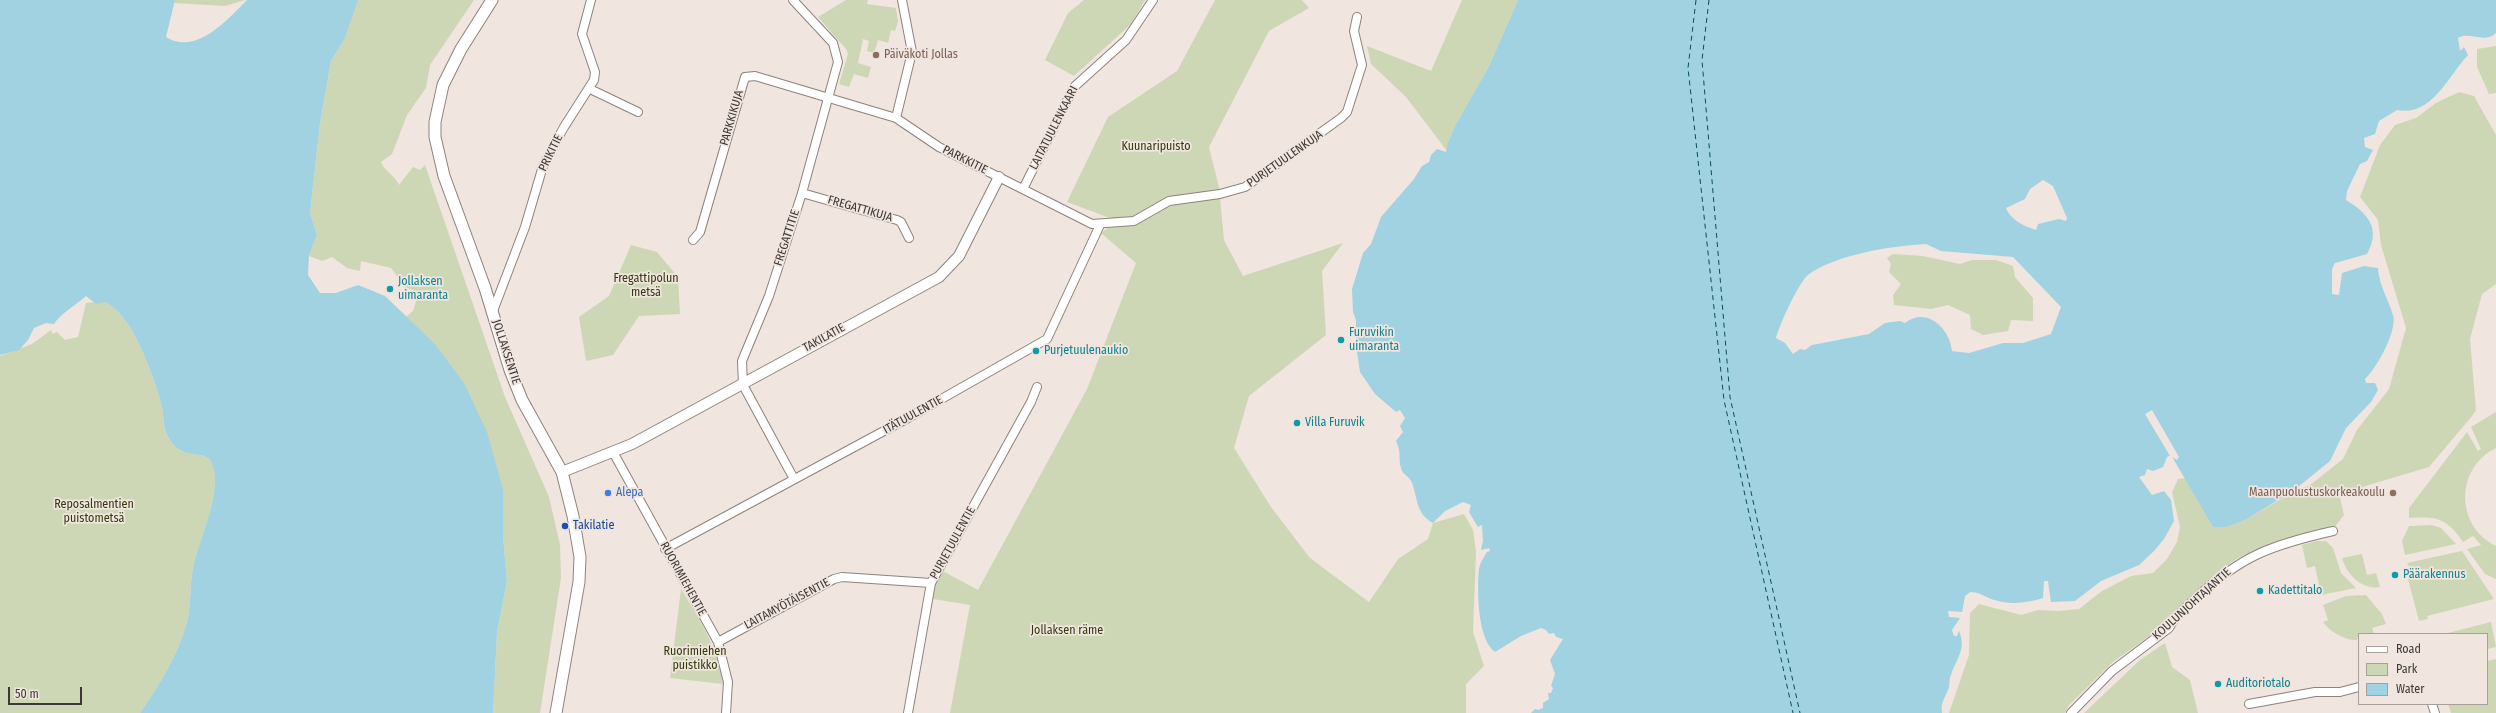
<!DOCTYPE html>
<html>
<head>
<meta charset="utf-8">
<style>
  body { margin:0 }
  #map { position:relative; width:2496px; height:713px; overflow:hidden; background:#f0e5df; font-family:"Fira Sans Condensed",sans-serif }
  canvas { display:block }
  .legend { position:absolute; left:2358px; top:633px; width:130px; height:72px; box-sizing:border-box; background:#f0e5df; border:1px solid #a8a09b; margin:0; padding:5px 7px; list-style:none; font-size:12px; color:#3d3836 }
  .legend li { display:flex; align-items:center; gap:8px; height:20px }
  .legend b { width:20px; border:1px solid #a8a09b }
  .scale { position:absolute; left:8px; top:687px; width:74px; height:18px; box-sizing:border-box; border:2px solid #3d3836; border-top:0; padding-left:5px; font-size:12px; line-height:14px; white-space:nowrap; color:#3d3836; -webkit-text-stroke:3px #f0e5df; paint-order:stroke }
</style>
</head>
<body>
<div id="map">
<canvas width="2496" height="713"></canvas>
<ul class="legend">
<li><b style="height:5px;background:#fff"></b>Road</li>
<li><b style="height:11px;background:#ced7b5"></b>Park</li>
<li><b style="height:11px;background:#a1d2e1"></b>Water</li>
</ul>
<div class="scale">50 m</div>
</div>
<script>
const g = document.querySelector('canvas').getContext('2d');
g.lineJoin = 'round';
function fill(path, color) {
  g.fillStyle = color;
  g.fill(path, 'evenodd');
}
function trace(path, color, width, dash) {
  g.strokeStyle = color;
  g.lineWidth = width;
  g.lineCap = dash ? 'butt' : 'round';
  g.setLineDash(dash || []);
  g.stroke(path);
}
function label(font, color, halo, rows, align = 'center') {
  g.font = font + ' "Fira Sans Condensed",sans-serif';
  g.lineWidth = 3.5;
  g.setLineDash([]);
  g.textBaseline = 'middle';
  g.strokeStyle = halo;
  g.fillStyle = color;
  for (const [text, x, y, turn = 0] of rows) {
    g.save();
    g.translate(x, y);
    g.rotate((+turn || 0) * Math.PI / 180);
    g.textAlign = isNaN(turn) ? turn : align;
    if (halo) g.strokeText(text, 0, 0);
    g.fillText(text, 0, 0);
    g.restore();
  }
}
fill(new Path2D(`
  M 175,0 L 245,0 L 225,6 L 174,3 Z
  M 310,0 L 474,0 L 430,65 L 426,88 L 407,115 L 392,154 L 381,162 C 385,172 394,174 399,185 L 413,167 L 420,170 L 425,165 L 505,397 L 549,497 L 560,545 L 561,578 L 540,713 L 493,713 L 497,632 L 507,581 L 503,536 L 435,344 L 406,317 L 413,311 L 419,292 L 405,287 L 391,268 L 361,261 L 360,271 L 347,268 L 332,257 L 322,261 L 309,256 L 317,235 L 310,213 L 320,123 L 331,61 L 344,40 Z
  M 846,0 L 868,0 L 867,4 L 896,8 L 898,22 L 895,31 L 891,30 L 888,43 L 878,40 L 874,53 L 867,51 L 869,41 L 863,39 L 858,63 L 871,67 L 868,78 L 854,74 L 849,87 L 839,84 L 848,54 L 846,49 L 818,17 Z
  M 1084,0 L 1145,0 L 1131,24 L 1074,76 L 1045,60 L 1068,13 Z
  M 1215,0 L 1302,0 L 1309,8 L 1269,31 L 1209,147 L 1220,191 L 1166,198 L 1133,217 L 1110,218 L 1067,202 L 1108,117 L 1177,71 Z
  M 1462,0 L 1518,0 L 1489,66 L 1455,126 L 1448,142 L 1447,151 L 1406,97 L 1371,64 L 1367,46 L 1431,71 Z
  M 2496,46 L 2496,93 L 2489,94 L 2477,67 L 2477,49 Z
  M 2459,92 L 2474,96 L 2496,135 L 2496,284 L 2482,294 L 2470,339 L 2476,410 L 2472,416 L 2429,467 L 2339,494 L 2344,515 L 2334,528 L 2279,542 L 2238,558 L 2222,569 L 2147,638 L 2114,661 L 2069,705 L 2065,713 L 1949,713 L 1969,655 L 1970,613 L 1979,604 L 2021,615 L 2038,610 L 2059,611 L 2079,609 L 2102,591 L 2131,576 L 2153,573 L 2167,559 L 2177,542 L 2180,527 L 2172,492 L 2178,479 L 2186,478 L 2213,527 L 2247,519 L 2290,494 L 2310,485 L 2343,459 L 2357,430 L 2389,389 L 2406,328 L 2381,245 L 2378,220 L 2360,197 L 2380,145 L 2395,125 L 2416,118 L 2436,103 Z
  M 1220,198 L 1224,240 L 1243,276 L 1343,243 L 1322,271 L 1326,335 L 1249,396 L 1234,448 L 1271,507 L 1310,558 L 1369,602 L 1398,559 L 1428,539 L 1433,523 L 1464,514 L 1473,530 L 1476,552 L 1473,632 L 1484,666 L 1466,684 L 1466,713 L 950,713 L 970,605 L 927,598 L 939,569 L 978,590 L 1087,389 L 1136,263 L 1101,233 L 1111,226 L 1134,225 L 1169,205 Z
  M 631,245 L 657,252 L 678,277 L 680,314 L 639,316 L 613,355 L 586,361 L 579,317 L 609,296 Z
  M 1893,254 L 1923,256 L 1960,264 L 1972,260 L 1996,260 L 2013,266 L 2015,277 L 2033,298 L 2033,321 L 2011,320 L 2008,331 L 1983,335 L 1971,329 L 1970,315 L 1948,305 L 1931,309 L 1894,305 L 1893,295 L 1901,284 L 1889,272 L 1891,264 L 1887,258 Z
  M 107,301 C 113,307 120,313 124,319 C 138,335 158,387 162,408 C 164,418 163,428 168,437 C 180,461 204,450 210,460 C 226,486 198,541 193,568 C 189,586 192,607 186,625 C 177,657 159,685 140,713 L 0,713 L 0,356 L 32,344 L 51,330 L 53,334 L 57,332 L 65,340 L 78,337 L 86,303 Z
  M 2496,412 L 2496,448 C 2455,468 2455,526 2496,546 L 2496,579 L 2485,574 L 2467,549 L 2481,545 L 2473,536 L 2463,542 C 2447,518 2437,516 2409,518 L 2409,508 L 2467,432 L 2478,451 L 2481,449 L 2471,427 Z
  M 2432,525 L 2441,528 L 2456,544 L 2405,555 L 2402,541 L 2409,526 Z
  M 2316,541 L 2326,541 L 2333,548 L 2341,573 L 2356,588 L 2321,595 L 2315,566 L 2307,568 L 2302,545 Z
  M 2462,551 L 2494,599 L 2427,616 L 2428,619 L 2419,621 L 2408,579 L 2413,573 L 2407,563 Z
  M 2362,554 L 2367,575 L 2376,573 L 2380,587 C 2362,590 2347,575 2342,558 Z
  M 681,589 C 700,620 718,648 723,684 L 670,678 Z
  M 2366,595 L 2382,614 L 2386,624 L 2372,628 L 2374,634 L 2359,634 L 2357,640 C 2346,641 2329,631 2323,622 L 2328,620 L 2323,605 L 2346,596 Z
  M 2491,622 L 2496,647 L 2487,649 L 2487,634 L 2444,634 Z
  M 2165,643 L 2172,667 L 2190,680 L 2198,713 L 2084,713 L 2140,660 Z
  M 2496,659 L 2496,713 L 2451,713 L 2448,704 L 2487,704 L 2487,661 Z`), '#ced7b5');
fill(new Path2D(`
  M 0,0 L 175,0 L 166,37 C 196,56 227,20 247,0 L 358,0 L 344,40 L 331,61 L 320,123 L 310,213 L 317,235 L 309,256 L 308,275 L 320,293 L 336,293 L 358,285 L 385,296 L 435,344 L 464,383 L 487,432 L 503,489 L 503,536 L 507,581 L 497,632 L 493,713 L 140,713 C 159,685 177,657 186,625 C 192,607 189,586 193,568 C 198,540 226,487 210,460 C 204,450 180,461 168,437 C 163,428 164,418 162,408 C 158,387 138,335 124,319 C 120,313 113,307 107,302 L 96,304 L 86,296 C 76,305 60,314 54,324 L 46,323 L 34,328 L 28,340 L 19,350 L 0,355 Z
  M 1518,0 L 2496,0 L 2496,33 C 2485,44 2469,31 2458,38 L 2460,51 L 2464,47 L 2468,55 C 2448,76 2432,117 2397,110 L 2379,121 L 2375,134 L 2364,138 L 2365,147 L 2373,150 L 2367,161 L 2360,164 L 2347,191 L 2346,200 C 2369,214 2381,229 2367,254 L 2335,263 L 2332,269 L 2332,294 L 2339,295 L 2342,273 L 2364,266 L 2378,268 C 2379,285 2388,299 2393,315 C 2398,330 2376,369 2365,379 L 2366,383 L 2375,383 L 2378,390 L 2371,402 L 2346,428 L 2330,461 L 2293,491 L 2247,519 L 2226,527 L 2213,527 L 2171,455 L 2167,457 L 2163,467 L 2153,471 L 2147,469 L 2145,475 L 2139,477 L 2152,495 L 2164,491 L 2171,500 L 2174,521 L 2164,539 L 2154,551 L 2139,565 L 2101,581 L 2075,601 L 2051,602 L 2048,581 L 2044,581 L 2043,598 C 2028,603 2010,605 1994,600 C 1985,597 1980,592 1970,592 L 1965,596 L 1962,612 L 1948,611 L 1949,617 L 1960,618 L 1952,630 L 1954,636 L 1957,636 L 1959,631 C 1967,649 1956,659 1951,675 C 1949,678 1950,683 1949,687 C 1946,697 1940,702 1942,713 L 1531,713 L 1535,709 L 1538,710 L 1543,708 L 1543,703 L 1549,699 L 1548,693 L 1551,693 L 1553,688 L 1551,686 L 1555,674 L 1550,660 L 1563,639 L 1556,637 L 1554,633 L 1549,634 L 1546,630 L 1541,628 L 1521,636 L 1495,652 C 1477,639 1477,589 1479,569 C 1480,563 1484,557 1487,552 L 1490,551 L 1489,548 L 1481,550 L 1483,541 L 1482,525 L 1478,527 L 1469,512 L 1471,505 L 1463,502 L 1445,511 L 1433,523 C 1416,514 1418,499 1412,483 C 1410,476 1402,475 1401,468 C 1398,458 1402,454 1396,441 L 1403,432 L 1400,426 L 1405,418 L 1400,410 L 1396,412 L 1375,394 L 1360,372 L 1356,345 L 1356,320 L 1353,312 L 1352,289 L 1363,253 L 1371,244 L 1381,217 L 1414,179 L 1422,166 L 1429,162 L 1431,155 L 1437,149 L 1446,152 L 1448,142 L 1455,126 L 1489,66 ZM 2043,180 L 2053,186 L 2067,218 L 2066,221 L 2059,219 L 2038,224 L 2036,230 C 2023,226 2010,219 2006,208 L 2025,199 L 2030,189 ZM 1926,244 L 1941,251 L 2013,257 L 2061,307 L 2051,334 L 2023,343 L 2003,343 L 1969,353 L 1952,351 C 1950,329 1927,306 1905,323 L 1900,321 L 1885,323 L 1869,334 L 1812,345 L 1805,350 L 1800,349 L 1793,354 L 1785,343 L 1776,338 C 1779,326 1799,281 1809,274 C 1838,254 1892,246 1926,244 Z`), '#a1d2e1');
fill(new Path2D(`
  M 2152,410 L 2179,457 L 2177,460 L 2170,456 L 2145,414 Z`), '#f0e5df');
trace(new Path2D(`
  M 1696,0 L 1688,68 L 1724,400 L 1793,713
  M 1709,0 L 1702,60 L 1730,397 L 1800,713`), '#084d5e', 1, [5, 4]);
const minor = new Path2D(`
  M 793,0 L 833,43 L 838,62 L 802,193 L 769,296 L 742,361 L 743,385 L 794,479
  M 590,89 L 638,112
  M 896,118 L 912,52 L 902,0
  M 1023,189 L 1074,87 L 1126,40 L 1153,0
  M 802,193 L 897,220 L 901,222 L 909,238
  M 693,240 L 700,232 L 745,77 L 755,76 L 896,118 L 939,147 L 1092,224 L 1134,221 L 1169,201 L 1220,194 L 1245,187 L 1341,118 L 1347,112 L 1362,65 L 1354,31 L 1357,17
  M 493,311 L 525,227 L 543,166 L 564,127 L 594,80 L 595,72 L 582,34 L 591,0
  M 613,452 L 718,642 L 728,682 L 726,713
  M 665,549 L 908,418 L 1047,339 L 1100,225
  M 718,642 L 834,579 L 842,577 L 931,583
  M 2249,704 L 2315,692 L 2340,692 L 2359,687
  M 2432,704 L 2435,713
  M 908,713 L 931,583 L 1031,402 L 1037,387
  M 2071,713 L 2112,671 L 2169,628 C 2174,617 2184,609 2193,601 C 2240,556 2271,545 2333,531`);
const tertiary = new Path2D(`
  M 562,472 L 632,444 L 939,277 L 959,256 L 999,177`);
const secondary = new Path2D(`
  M 492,0 L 461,49 L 443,85 L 435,122 L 435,137 L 444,176 L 485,288 L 510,370 L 522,400 L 562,472 L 573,516 L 580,557 L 579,582 L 556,713`);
trace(minor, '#8d837d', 10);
trace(tertiary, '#8d837d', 12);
trace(secondary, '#8d837d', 13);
trace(minor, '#fff', 8);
trace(tertiary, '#fff', 10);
trace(secondary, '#fff', 11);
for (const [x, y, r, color] of [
  [876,55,4,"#8d6e63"],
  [390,289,4,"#0f9aa8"],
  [1341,340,4,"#0f9aa8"],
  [1036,351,4,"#0f9aa8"],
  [1297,423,4,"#0f9aa8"],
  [608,493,4,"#3f7fe0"],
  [2393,493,4,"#8d6e63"],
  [565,526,4,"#1a4fb4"],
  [2395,575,4,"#0f9aa8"],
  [2260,591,4,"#0f9aa8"],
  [2218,684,4,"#0f9aa8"]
]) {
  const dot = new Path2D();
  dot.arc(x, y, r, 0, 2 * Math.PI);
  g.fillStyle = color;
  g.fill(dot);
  trace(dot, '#f0e5df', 1.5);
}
label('12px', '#785e54', '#f0e5df', [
  ["Päiväkoti Jollas",884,55],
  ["Maanpuolustuskorkeakoulu",2385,493,"right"]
], 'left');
label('12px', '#3d3836', '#f0e5df', [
  ["PARKKIKUJA",732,118,-74],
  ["LAITATUULENKAARI",1054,128,-63],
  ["PRIKITIE",551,153,-64],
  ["PURJETUULENKUJA",1285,159,-35],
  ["PARKKITIE",965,160,27],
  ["FREGATTIKUJA",860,209,16],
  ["FREGATTITIE",787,238,-72],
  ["TAKILATIE",824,338,-29],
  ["JOLLAKSENTIE",506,352,72],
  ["ITÄTUULENTIE",913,415,-29],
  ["PURJETUULENTIE",953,543,-61],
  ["RUORIMIEHENTIE",683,579,61],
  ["LAITAMYÖTÄISENTIE",787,604,-28],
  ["KOULUNJOHTAJANTIE",2192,604,-42]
]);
label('12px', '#313a0b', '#f0e5df', [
  ["Kuunaripuisto",1156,147],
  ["Fregattipolun",646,279],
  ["metsä",646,293],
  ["Reposalmentien",94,505],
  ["puistometsä",94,519],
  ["Jollaksen räme",1067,631],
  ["Ruorimiehen",695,652],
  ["puistikko",695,666]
]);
label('12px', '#0d838f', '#f0e5df', [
  ["Jollaksen",398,282],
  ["uimaranta",398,296],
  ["Furuvikin",1349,333],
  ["uimaranta",1349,347],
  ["Purjetuulenaukio",1044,351],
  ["Villa Furuvik",1305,423],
  ["Päärakennus",2403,575],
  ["Kadettitalo",2268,591],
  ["Auditoriotalo",2226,684]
], 'left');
label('12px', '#366cbe', '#f0e5df', [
  ["Alepa",616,493]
], 'left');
label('12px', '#164399', '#f0e5df', [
  ["Takilatie",573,526]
], 'left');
</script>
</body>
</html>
